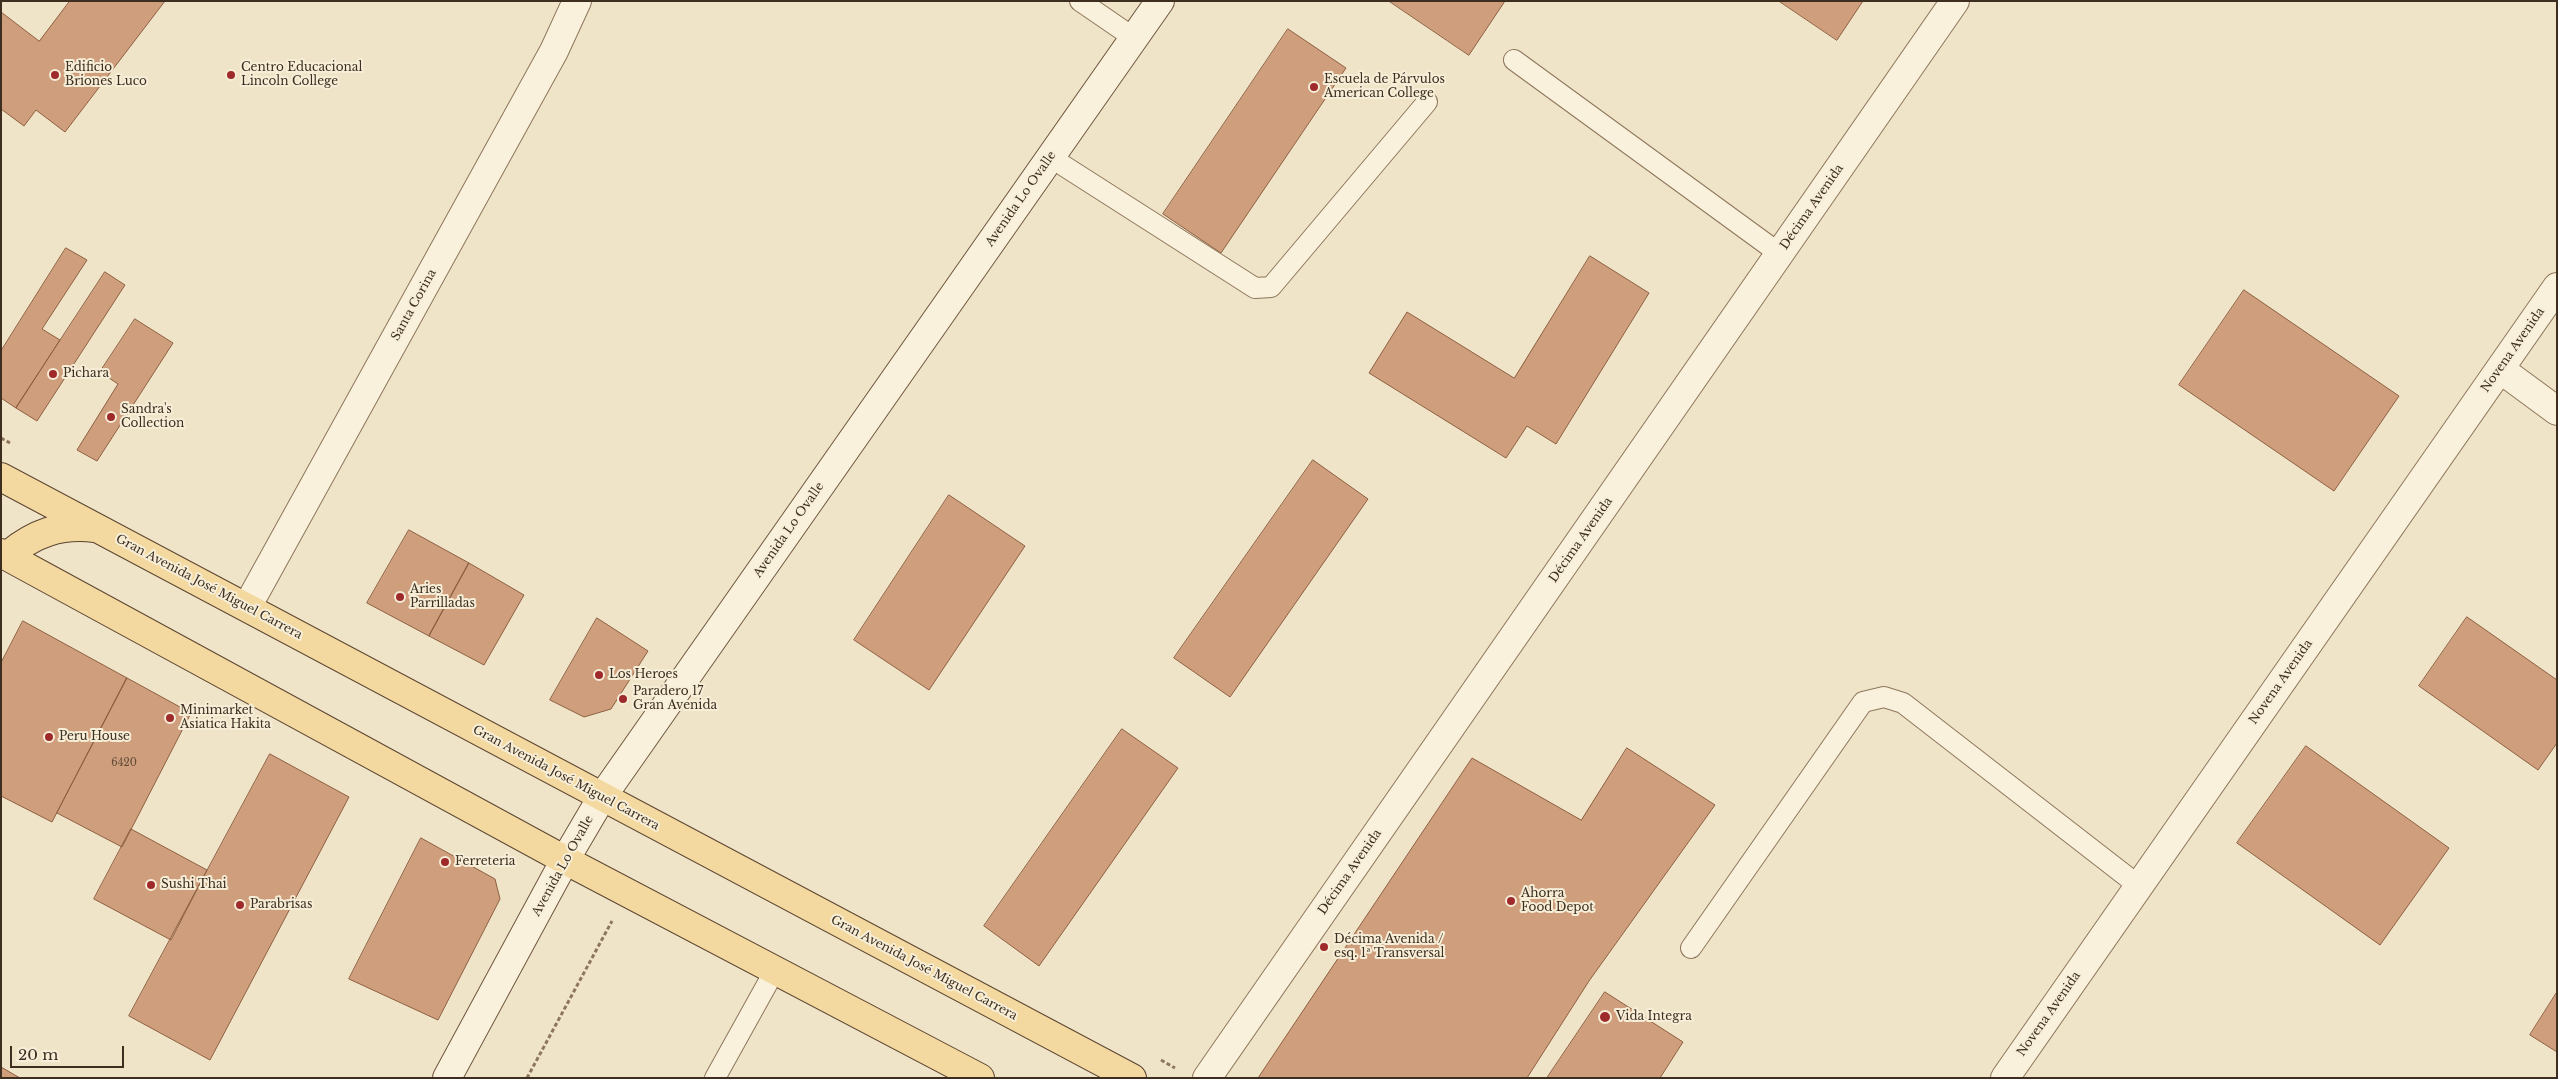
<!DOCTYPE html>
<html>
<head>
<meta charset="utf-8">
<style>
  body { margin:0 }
  #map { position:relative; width:2558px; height:1079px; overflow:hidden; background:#f0e4c8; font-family:"Libre Baskerville",serif }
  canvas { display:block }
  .frame { position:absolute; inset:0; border:2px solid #3d2e20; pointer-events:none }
  .scale { position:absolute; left:10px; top:1046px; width:114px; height:22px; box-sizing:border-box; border:2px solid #3d2e20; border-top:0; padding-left:6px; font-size:15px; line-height:18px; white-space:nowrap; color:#3d2e20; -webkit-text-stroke:4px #f7eed8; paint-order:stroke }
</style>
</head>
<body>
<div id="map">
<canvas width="2558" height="1079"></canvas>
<div class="frame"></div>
<div class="scale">20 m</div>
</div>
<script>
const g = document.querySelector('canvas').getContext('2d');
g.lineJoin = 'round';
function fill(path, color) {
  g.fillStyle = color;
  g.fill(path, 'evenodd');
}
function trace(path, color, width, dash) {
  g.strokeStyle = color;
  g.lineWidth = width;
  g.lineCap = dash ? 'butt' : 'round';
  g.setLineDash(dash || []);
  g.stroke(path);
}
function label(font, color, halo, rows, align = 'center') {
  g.font = font + ' "Libre Baskerville",serif';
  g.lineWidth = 4;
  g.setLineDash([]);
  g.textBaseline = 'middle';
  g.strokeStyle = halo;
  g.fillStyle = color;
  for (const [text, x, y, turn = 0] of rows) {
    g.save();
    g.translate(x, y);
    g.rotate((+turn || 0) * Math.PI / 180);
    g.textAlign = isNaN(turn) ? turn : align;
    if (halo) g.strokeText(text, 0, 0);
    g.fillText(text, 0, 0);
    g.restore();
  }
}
const building = new Path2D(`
  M 70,1 L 165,1 L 65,132 L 36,110 L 24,126 L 1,109 L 1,12 L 39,41 Z
  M 1389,1 L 1505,1 L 1469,55 Z
  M 1779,1 L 1863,1 L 1837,40 Z
  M 1288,29 L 1346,68 L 1221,253 L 1163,214 Z
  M 66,248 L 87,260 L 42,329 L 60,340 L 16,408 L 1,398 L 1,351 Z
  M 1590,256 L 1649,293 L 1556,444 L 1527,426 L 1506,458 L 1369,373 L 1407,312 L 1514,378 Z
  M 105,272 L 125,285 L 37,421 L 16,408 Z
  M 2244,290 L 2399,396 L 2334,491 L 2179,385 Z
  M 135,319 L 173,343 L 97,461 L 77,450 L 118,384 L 100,372 Z
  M 1313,460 L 1368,499 L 1230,697 L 1174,658 Z
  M 949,495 L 1025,546 L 929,690 L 854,640 Z
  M 409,530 L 469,563 L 429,636 L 367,603 Z
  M 469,563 L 524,595 L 484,665 L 429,636 Z
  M 2467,617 L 2557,680 L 2557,743 L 2538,770 L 2419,686 Z
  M 597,618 L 648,651 L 611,709 L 584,717 L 550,700 Z
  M 23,621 L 127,678 L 52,822 L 1,796 L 1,663 Z
  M 127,678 L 191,713 L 122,847 L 57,813 Z
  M 1122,729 L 1178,768 L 1039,966 L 984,926 Z
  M 2306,746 L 2449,848 L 2380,945 L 2237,843 Z
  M 1627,748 L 1715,805 L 1589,981 L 1527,1078 L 1258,1078 L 1472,758 L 1581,820 Z
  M 270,754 L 349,797 L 210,1060 L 129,1016 Z
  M 131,829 L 207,870 L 171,940 L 94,899 Z
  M 421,838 L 495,879 L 500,899 L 438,1020 L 349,979 Z
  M 1605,992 L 1683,1042 L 1660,1078 L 1547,1078 Z
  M 2557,992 L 2557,1052 L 2530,1035 Z
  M 1,1067 L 20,1078 L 1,1078 Z`);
fill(building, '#cf9f7d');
trace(building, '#8d5f41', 1);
const lane = new Path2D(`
  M 1080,1 L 1134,38
  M 1514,60 L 1780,254
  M 1050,157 L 1255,288 L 1271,287 L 1427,102
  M 1691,948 L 1863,702 L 1884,697 L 1903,703 L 2139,886
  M 715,1078 L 775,970`);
const street = new Path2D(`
  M 2500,369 L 2557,411
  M 247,607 L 554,51 L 577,1
  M 1207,1078 L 1955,1
  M 2005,1078 L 2557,287`);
const secondary = new Path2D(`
  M 447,1078 L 565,860 L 602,797 L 1160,1`);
const primary = new Path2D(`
  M 1,477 L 1132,1078
  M 1,553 L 565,860 L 980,1078
  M 7,556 C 34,533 60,524 95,528`);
trace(lane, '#8d765c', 22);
trace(street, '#8d765c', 30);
trace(secondary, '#6f573f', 30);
trace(primary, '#5b4430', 30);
trace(new Path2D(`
  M 1,438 L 10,443
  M 1161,1060 L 1175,1068
  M 527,1078 L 612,921`), '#8d765c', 3, [4, 2.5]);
trace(lane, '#faf1dc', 20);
trace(street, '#faf1dc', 28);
trace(secondary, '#faf1dc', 28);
trace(primary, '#f3d9a0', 28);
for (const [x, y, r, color] of [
  [55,75,5,"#9e2a2b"],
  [231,75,5,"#9e2a2b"],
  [1314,87,5,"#9e2a2b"],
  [53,374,5,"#9e2a2b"],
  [111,417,5,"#9e2a2b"],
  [400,597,5,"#9e2a2b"],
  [599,675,5,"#9e2a2b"],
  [623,699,5,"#9e2a2b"],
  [170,718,5,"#9e2a2b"],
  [49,737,5,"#9e2a2b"],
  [445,862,5,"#9e2a2b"],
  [151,885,5,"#9e2a2b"],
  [1511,901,5,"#9e2a2b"],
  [240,905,5,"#9e2a2b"],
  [1324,947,5,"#9e2a2b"],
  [1605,1017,6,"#9e2a2b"]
]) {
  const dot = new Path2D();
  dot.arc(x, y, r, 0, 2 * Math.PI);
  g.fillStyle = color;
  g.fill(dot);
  trace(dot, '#f7eed8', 2);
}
label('10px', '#624a37', null, [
  ["6420",124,763]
]);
label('12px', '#3d2e20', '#f7eed8', [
  ["Edificio",65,68],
  ["Briones Luco",65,82],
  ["Centro Educacional",241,68],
  ["Lincoln College",241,82],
  ["Escuela de Párvulos",1324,80],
  ["American College",1324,94],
  ["Pichara",63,374],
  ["Sandra's",121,410],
  ["Collection",121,424],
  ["Aries",410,590],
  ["Parrilladas",410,604],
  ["Los Heroes",609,675],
  ["Paradero 17",633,692],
  ["Gran Avenida",633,706],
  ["Minimarket",180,711],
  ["Asiatica Hakita",180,725],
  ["Peru House",59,737],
  ["Ferreteria",455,862],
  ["Sushi Thai",161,885],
  ["Ahorra",1521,894],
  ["Food Depot",1521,908],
  ["Parabrisas",250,905],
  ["Décima Avenida /",1334,940],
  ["esq. 1ª Transversal",1334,954],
  ["Vida Integra",1616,1017]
], 'left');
label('12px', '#3d2e20', '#f7eed8', [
  ["Avenida Lo Ovalle",1021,199,-55],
  ["Décima Avenida",1812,207,-55],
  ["Santa Corina",414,305,-61],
  ["Novena Avenida",2513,350,-55],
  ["Avenida Lo Ovalle",789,530,-55],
  ["Décima Avenida",1581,540,-55],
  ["Gran Avenida José Miguel Carrera",209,587,28],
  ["Novena Avenida",2281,682,-55],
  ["Gran Avenida José Miguel Carrera",566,778,28],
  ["Avenida Lo Ovalle",563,866,-61],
  ["Décima Avenida",1350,872,-55],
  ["Gran Avenida José Miguel Carrera",924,968,28],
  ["Novena Avenida",2049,1014,-55]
]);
</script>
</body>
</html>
